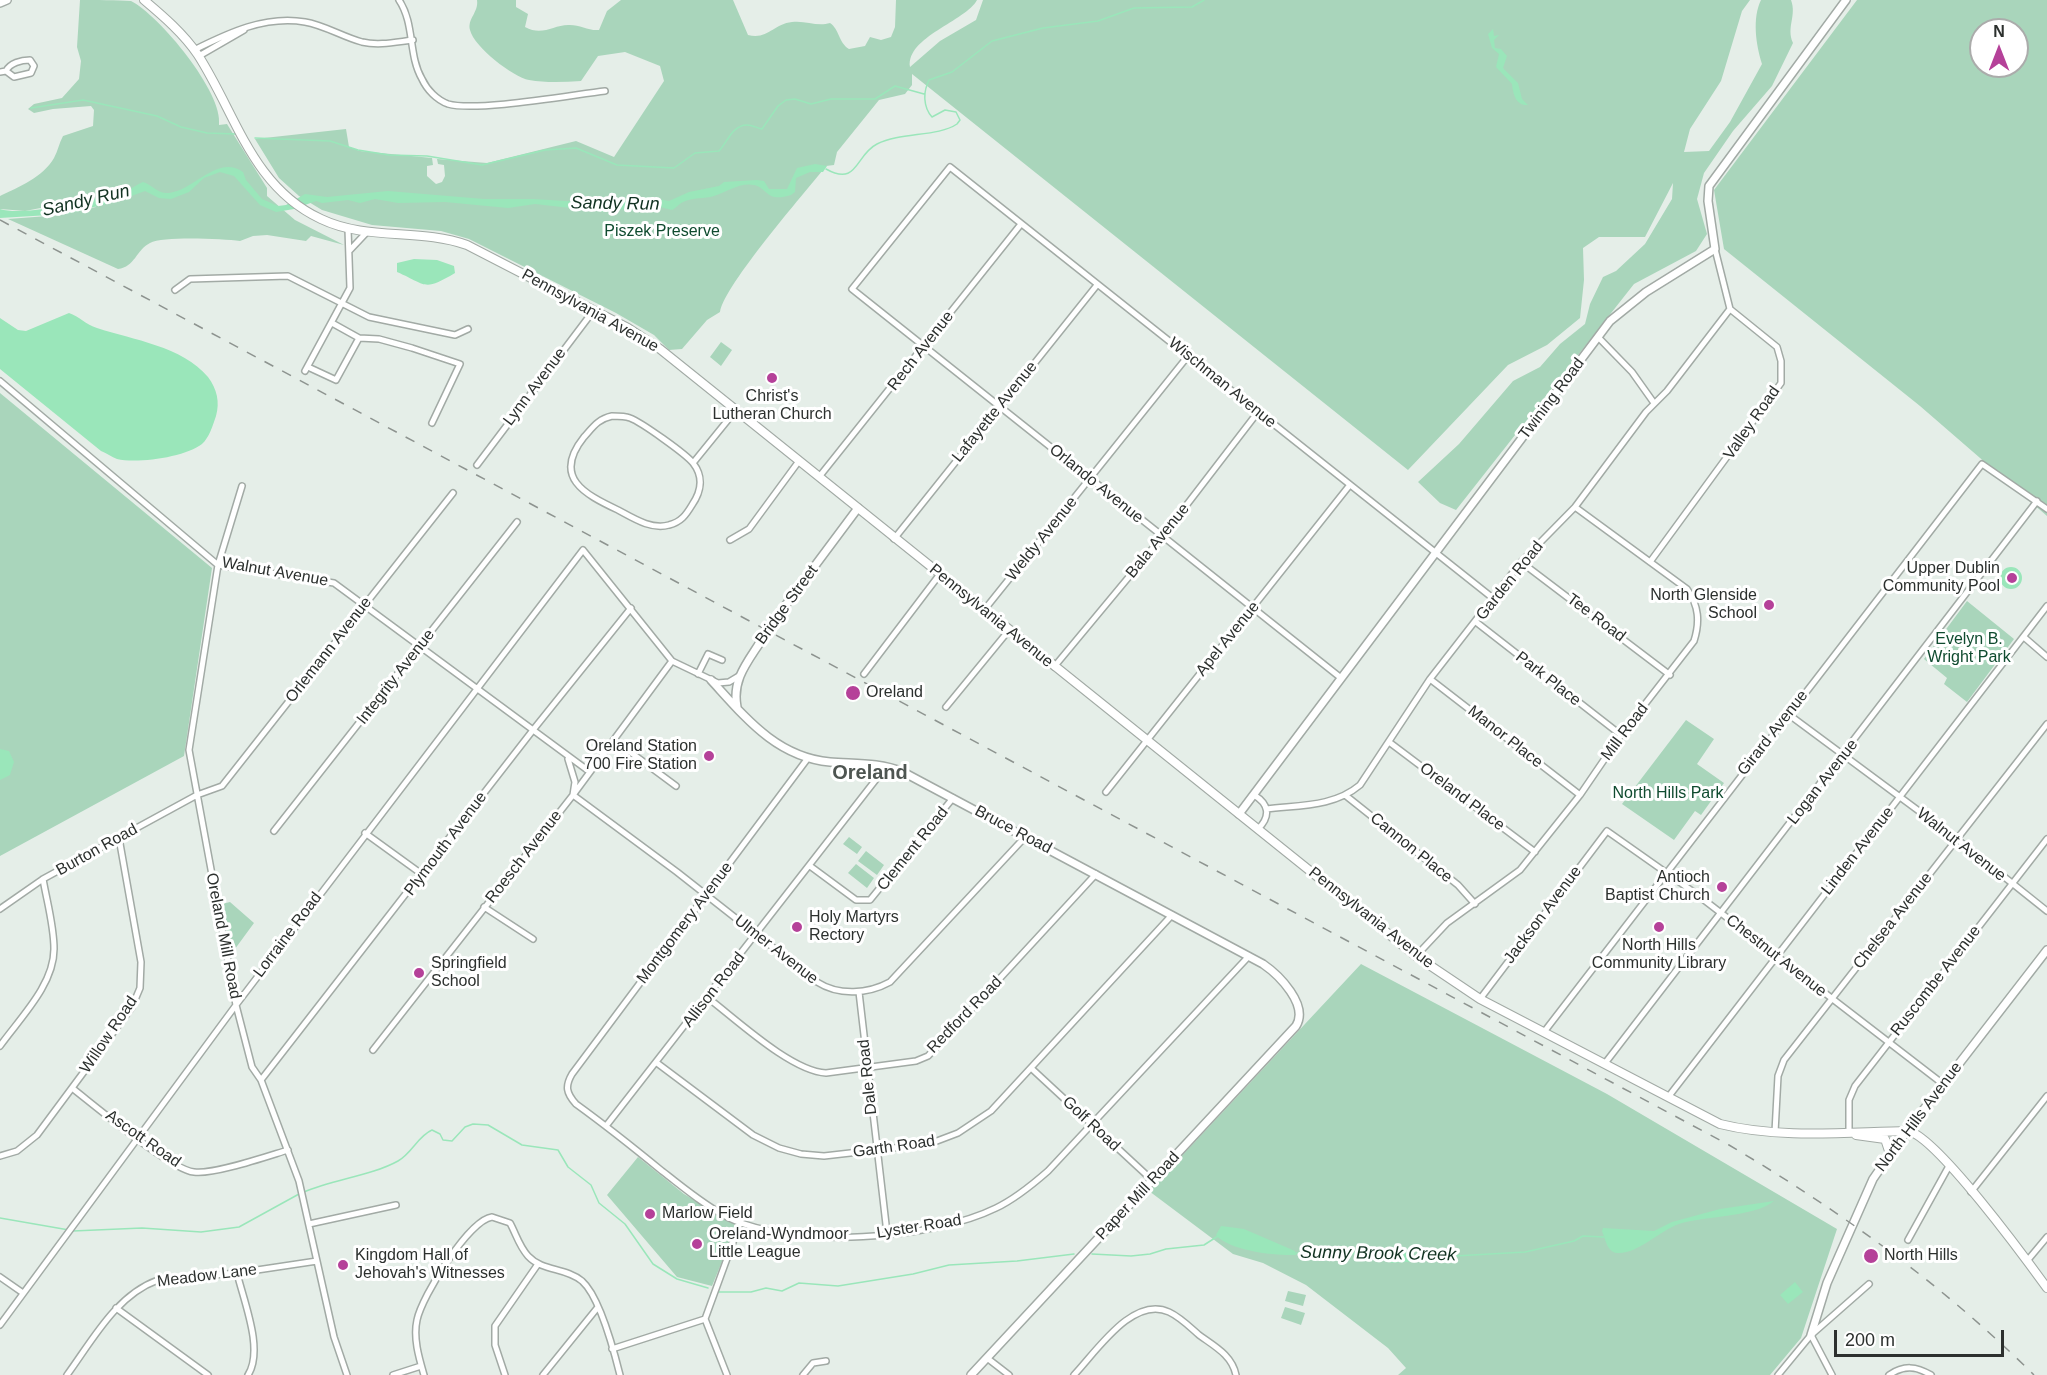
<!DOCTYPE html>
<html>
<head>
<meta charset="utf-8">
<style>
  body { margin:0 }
  #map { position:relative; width:2047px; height:1375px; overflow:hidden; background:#e5eee8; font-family:Helvetica,sans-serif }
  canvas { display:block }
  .north { position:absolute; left:1969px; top:18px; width:60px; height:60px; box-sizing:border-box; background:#fff; border:2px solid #abacab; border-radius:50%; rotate:0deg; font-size:16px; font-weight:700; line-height:24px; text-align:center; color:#2c302e }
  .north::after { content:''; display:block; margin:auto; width:21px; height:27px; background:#b54199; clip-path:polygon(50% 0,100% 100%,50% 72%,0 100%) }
  .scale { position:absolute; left:1834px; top:1330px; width:170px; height:27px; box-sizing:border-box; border:3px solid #2c302e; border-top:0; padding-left:8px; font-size:18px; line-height:21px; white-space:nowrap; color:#2c302e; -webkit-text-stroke:4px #fff; paint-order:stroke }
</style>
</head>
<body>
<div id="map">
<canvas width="2047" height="1375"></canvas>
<div class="north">N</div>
<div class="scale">200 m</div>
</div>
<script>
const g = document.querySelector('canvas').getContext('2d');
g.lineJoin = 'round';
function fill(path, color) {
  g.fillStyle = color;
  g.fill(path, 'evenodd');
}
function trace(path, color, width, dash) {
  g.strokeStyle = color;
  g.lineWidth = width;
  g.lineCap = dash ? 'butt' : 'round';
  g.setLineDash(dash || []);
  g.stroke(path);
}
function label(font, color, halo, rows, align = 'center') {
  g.font = font + ' Helvetica,sans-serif';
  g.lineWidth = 6;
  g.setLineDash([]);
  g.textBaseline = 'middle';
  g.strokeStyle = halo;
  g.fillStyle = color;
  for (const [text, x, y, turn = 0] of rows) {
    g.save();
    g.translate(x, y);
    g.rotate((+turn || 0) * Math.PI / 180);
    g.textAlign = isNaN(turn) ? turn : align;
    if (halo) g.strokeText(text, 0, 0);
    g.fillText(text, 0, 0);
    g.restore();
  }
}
fill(new Path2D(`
  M 80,0 C 94,0 119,0 131,1 C 159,15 224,93 219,125 L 227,124 L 267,188 L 267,196 L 295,220 L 344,245 L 311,236 L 306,241 L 267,235 L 253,236 L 240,241 C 223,239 163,236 150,243 C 136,250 135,267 118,269 L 8,219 L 61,215 L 96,207 L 92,198 L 25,211 L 0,209 L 0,196 C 19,187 43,177 54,158 C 58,151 59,143 63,136 L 93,126 L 94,110 L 91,106 L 53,109 L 34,113 L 28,109 L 34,104 L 62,98 L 79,79 L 81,61 L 77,47 Z
  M 477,0 L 516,0 L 516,7 L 528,14 L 525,27 C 543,37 554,24 570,25 C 580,25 589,31 599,30 L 607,11 L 621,0 L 733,0 L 748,35 C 768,40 773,24 792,22 C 805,20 817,27 830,23 C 840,30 838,42 849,49 L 865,46 L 870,37 L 881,40 L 891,37 L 895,27 L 896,0 L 977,0 C 966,21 906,37 910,67 L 940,41 L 976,20 L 983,0 L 1750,0 L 1742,11 L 1721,81 L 1690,129 L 1684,152 L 1709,151 L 1730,122 L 1762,64 C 1756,45 1752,18 1761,0 L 1791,0 C 1797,16 1786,27 1793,43 L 1772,86 L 1733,131 L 1704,173 L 1697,199 L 1707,234 L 1696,251 L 1634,284 L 1456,510 L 1440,503 L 1418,482 L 1459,444 L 1513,381 L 1540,367 L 1560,344 L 1585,324 L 1590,304 L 1603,277 L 1616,271 L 1645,244 L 1672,199 L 1673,183 L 1645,237 L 1599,237 L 1583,248 L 1584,280 L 1580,318 L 1547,345 L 1508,365 L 1408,470 L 912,74 L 912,85 L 905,94 L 879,100 L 837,152 L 834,165 L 826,166 C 804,194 725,284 720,312 L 707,320 L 682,349 L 669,350 L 654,335 L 616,313 L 469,239 L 441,231 L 372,225 L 322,210 L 299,196 L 279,178 L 255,139 L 346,129 L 349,147 L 360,151 L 432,158 L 433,165 L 427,166 L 427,176 L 436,184 L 442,182 L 445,176 L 444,165 L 438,164 L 437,159 L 487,163 L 576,141 L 614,157 L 664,81 L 660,66 L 625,52 L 598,56 L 581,81 C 564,82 546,83 529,80 C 513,77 474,47 470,30 C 467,19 479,12 477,0 Z
  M 1857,0 L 2047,0 L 2047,516 L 1920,406 L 1724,249 L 1714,190 ZM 1981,30 L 2017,30 L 2017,66 L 1981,66 Z
  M 721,342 L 732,350 L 721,366 L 710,357 Z
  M 0,393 L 212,568 L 184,756 L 0,856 Z
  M 1967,601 L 2014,639 L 1967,702 L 1944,684 L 1947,678 L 1924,659 Z
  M 1686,720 L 1714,739 L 1697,764 L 1724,783 L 1701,815 L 1695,811 L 1674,840 L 1622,804 Z
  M 849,837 L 862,847 L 857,854 L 843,844 Z
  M 866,851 L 884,865 L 877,875 L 858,861 Z
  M 856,864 L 874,878 L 867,888 L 848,873 Z
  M 230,902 L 254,923 L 232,953 L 222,904 Z
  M 1361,964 L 1607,1094 L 1837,1229 L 1801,1338 L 1770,1375 L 1398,1375 L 1406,1368 L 1388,1348 L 1306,1285 L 1263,1263 L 1233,1254 L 1149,1191 Z
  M 638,1157 L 684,1194 L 737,1225 L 712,1286 L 677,1277 L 607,1195 Z
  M 1288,1291 L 1306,1295 L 1303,1306 L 1285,1301 Z
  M 1285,1307 L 1305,1313 L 1301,1325 L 1281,1318 Z`), '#a9d5bb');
fill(new Path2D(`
  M 1493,29 L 1494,36 L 1499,35 L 1494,40 L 1495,48 L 1501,49 L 1507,56 L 1503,68 L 1518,83 L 1522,99 L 1528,105 C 1516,106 1513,94 1512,84 L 1496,67 L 1499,54 L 1492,48 L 1488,34 Z
  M 815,164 L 827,166 L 823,172 L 810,172 L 796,178 L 795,192 L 791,195 C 766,203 768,188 754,185 C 740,182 727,192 714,196 C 704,199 693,197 683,202 C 679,204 676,208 672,210 L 652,205 L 606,212 L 535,204 L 508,208 L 445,202 L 398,203 L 375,199 L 360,203 L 348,200 L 322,203 L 316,201 L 294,209 L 276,212 L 260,205 L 234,176 L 220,172 L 204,178 L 189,192 L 171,199 L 159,198 L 145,191 L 118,201 L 66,214 L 0,218 L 0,209 C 25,217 100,199 126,191 C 132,189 137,184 143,182 C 153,185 157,194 169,193 C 193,191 218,154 243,172 L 246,180 L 262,199 L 278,206 L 286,205 L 305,194 L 327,197 L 388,191 L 484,199 L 533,199 L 615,204 L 648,197 L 669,201 L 689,192 L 719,186 L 724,182 L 757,180 L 764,181 L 769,189 L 787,189 L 797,168 Z
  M 414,259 L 437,260 L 454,266 L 455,273 C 423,292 427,285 397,272 L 397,263 Z
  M 69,313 C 79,316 86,325 97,328 C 133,340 182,346 208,377 C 217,389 220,402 216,416 C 213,425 209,438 202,444 C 186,457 137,464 117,459 C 112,457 106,453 101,451 L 0,369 L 0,318 L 18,330 L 26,331 Z
  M2000 578a11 11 0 1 1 22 0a11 11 0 1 1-22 0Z
  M 0,749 L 9,751 L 14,762 L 10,775 L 0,780 Z
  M 1774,1201 C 1755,1217 1704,1216 1679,1224 C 1661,1230 1636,1255 1617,1253 C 1607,1252 1605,1238 1602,1231 L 1603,1228 L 1654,1231 L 1672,1222 L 1720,1209 Z
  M 1221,1226 L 1244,1229 L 1295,1251 L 1296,1255 C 1277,1256 1229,1251 1216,1235 Z
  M 1385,1251 L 1402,1251 L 1420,1257 L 1421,1261 L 1391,1263 L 1380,1255 Z
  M 1795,1282 L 1803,1292 L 1788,1304 L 1780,1295 Z`), '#9ae6ba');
trace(new Path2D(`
  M 31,108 L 83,100 L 157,116 L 181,127 L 207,133 L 236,134
  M 255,138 L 330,141 L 358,150 L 389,155 L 427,156 L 482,165 L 545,150 L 576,148 L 617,165 L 674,168 L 695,153 L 719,151 C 727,143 732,125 747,125 C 752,125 757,128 762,129 L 778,106 L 786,100 L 795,99 L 811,104 L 831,99 L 875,99 L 895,86 L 924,94
  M 826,169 C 858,187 855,155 877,144 C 901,132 938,137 957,124 L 960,120 L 956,112 L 945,110 L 932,117 C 923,107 923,92 929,80 L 952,72 L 992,41 L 1043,28 L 1098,21 L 1134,8 L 1192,7 L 1204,0
  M 304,1192 C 333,1179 371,1176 398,1161 C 412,1153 418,1136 432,1130 L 440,1134 L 443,1140 L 452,1141 L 465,1127 L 473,1124 L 488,1125 L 522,1145 L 558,1150 L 568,1167 L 591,1185 L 599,1203 L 625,1224 L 653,1264 L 677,1279 L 708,1288
  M 0,1218 L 69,1230
  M 73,1231 L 142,1228 L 201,1232 L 239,1227 L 299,1194
  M 1296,1253 L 1381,1254
  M 1092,1254 L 1131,1256 L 1150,1254 L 1166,1249 L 1204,1245 L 1218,1236
  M 1420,1258 L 1525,1252 L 1574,1241 L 1583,1236 L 1604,1237
  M 719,1292 L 751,1292 L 766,1288 L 782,1291 L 799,1283 L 838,1286 L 913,1274 L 949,1265 L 1017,1261 L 1074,1254`), '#9ae6ba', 1.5);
const minor = new Path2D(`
  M 399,0 C 415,24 408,55 422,79 C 427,90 437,100 448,104 C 476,112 571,95 605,91
  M 194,50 C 228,33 266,15 305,22 C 324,25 343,37 362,42 C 379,46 396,42 413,40
  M 199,56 L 244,30
  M 0,72 L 6,71 L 14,77 L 31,73 L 34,66 L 30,60 C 21,60 10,63 6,71
  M 350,250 L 367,232
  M 175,290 L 190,279 L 288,276 L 369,317 L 455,335 L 468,329
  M 332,323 L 359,338 L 379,339 L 412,348 L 460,364 L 432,423
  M 1598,337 L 1632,372 L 1654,403
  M 308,367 L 336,380 L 359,338
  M 305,371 L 350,288 L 348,229
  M 0,381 L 218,565 L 334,583 L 590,772
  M 612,416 C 618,416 625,416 630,418 C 641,422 686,454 693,463 C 704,477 701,492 692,505 C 686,515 681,522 669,525 C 651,530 633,518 618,510 C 584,494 552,477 584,437 C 593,427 598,419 612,416 Z
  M 693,463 L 736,410
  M 477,465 L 594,310
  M 819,477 L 1021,224
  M 242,486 L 218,565 L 189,750 L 236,1005 L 252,1067 L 261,1080 L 299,1181 L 334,1337 L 347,1375
  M 894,539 L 1097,285
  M 730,540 L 749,529 L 799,461
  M 1521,562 L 1670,675
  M 1650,562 L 1781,383 L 1781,361 L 1777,347 L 1730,309 L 1715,249
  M 985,609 L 1188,356
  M 1476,622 L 1621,735
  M 2025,638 L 2047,657
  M 1054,667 L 1162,537 L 1258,412
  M 698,674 L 708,654 L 722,660
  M 864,674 L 940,574
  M 1341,678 L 852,289 L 950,167 L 1494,599
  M 1430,679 L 1580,795
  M 946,707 L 1010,629
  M 1788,714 L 1958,840 L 2047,911
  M 614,740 L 676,786
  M 1389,742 L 1535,852
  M 808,758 L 572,1074 C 565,1086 566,1093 576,1104 C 605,1125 634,1148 662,1171 C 683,1187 705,1206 729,1218 C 795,1249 931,1240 996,1208 C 1015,1199 1032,1185 1048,1171 L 1249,956
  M 568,759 L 575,782 L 573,795 L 677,872 L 817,982 C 839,996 868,994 890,982 L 1026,836
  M 1106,792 L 1349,486
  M 1254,795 C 1269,804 1271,816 1258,829
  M 1345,795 L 1458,885 L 1475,904
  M 1267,809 C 1299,805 1334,807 1360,785 L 1430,679 L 1521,562 L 1575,507 L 1646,412 L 1667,391 L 1730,309
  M 274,831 L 517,522
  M 365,833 L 423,875
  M 810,866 L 856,900 L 870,900 L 953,798
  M 484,907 L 533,939
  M 0,909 L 43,879 L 197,795 L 222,786 L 453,493
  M 1416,956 L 1447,923 L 1520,870 L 1580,795 L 1621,735 L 1694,641 C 1700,622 1699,606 1687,589 L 1575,507
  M 859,992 L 887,1233
  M 708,998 C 737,1020 791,1071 826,1073 L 916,1061 L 928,1056 L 944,1039 L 1096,874
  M 1480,999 L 1607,831 L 1695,893 L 1943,1084
  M 1544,1032 L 1982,464 L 2047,509
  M 0,1046 C 20,1018 54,985 54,949 C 54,926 47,902 43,879
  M 373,1050 L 573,795 L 672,661
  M 1606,1062 L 2037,501
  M 657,1063 L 753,1135 L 779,1148 L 801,1154 L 824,1156 L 929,1144 L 958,1133 L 991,1111 L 1172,915
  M 1031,1068 L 1152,1180
  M 261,1080 L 533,730 L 631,608
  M 72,1088 C 94,1105 171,1170 194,1172 C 213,1175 268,1156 288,1150
  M 1669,1096 L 2047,606
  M 606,1126 L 881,773 L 884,766
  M 1775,1132 L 1778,1076 L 1784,1060 L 2047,724
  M 1849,1132 L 1849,1100 L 1855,1086 L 2047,839
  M 0,1156 L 17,1151 L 37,1135 L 132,1007 L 140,988 L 141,962 L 119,838
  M 1971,1192 L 2047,1096
  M 309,1224 L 396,1205
  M 1908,1240 L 1949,1166
  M 2027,1261 L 2047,1237
  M 237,1273 C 244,1302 264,1350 248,1375
  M 0,1277 L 23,1293
  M 116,1308 L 208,1375
  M 0,1325 L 236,1005 L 583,550 L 672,661 L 718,683 L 729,682 L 739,676
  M 1811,1335 L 1832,1375
  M 612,1349 L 705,1319
  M 987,1358 L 1009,1375
  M 67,1375 C 92,1341 116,1295 158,1280 L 237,1273 L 317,1261
  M 393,1375 L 421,1366
  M 424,1375 C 419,1358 413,1338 417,1320 C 422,1296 469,1220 492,1217 L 510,1223 C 516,1234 519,1246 528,1256 C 543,1272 565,1267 582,1281 C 600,1297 614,1351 620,1375
  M 505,1375 L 495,1345 L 495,1326 L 538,1264
  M 543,1375 L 598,1307
  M 727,1375 L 705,1319 L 740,1223
  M 803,1375 L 813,1363 L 826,1361
  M 1074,1375 C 1096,1352 1133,1295 1169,1312 C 1180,1317 1190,1327 1199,1335 C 1214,1346 1232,1355 1236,1375
  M 1778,1375 L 1811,1335 L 1869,1284
  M 1889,1375 C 1904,1365 1916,1366 1931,1375`);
const tertiary = new Path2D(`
  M 0,3 L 7,0
  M 773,622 L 858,508
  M 711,680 C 745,717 776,757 830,762 C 855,764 879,762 903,772 L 1263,964 C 1279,975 1309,1005 1296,1026 L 971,1375
  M 737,707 C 732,681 746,664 759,644
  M 1239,814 L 1610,321 L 1646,292 L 1715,249 L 1708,201 L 1709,186 L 1846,0
  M 1811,1335 L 1827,1283 L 1873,1179 L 1900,1140 L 2047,950`);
const secondary = new Path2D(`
  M 144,0 C 163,16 184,34 198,55 C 236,114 252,187 321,219 C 367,241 420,228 467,245 L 628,328 L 660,349 L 1416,956 L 1480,999 L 1720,1124 C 1780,1139 1846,1132 1908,1131 C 1936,1136 2026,1259 2047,1288
  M 1856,1135 L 1885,1139 L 1890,1154`);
trace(minor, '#a2aaa5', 8);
trace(tertiary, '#a2aaa5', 10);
trace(secondary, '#a2aaa5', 10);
trace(minor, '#fff', 5);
trace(tertiary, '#fff', 7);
trace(secondary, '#fff', 8);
trace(new Path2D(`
  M 0,220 L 1729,1145 C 1839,1210 1943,1285 2034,1375`), '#8d938f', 1.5, [10, 10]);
const tertiaryBridge = new Path2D(`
  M 759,644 L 773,622`);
trace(tertiaryBridge, '#a2aaa5', 10, []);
trace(tertiaryBridge, '#fff', 7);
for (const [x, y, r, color] of [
  [772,378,6,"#b54199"],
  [2012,578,6,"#b54199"],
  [1769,605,6,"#b54199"],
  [853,693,8,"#b54199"],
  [709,756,6,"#b54199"],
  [1722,887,6,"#b54199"],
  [797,927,6,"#b54199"],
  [1659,927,6,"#b54199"],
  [419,973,6,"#b54199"],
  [650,1214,6,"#b54199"],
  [697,1244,6,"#b54199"],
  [1871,1256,8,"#b54199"],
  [343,1265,6,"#b54199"]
]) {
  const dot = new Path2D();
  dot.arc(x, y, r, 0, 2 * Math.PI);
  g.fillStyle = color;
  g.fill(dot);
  trace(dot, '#fff', 2);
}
label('16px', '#0f4b2f', '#fff', [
  ["Piszek Preserve",662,232],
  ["Evelyn B.",1969,640],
  ["Wright Park",1969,658],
  ["North Hills Park",1668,794]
]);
label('16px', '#2c302e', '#fff', [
  ["Pennsylvania Avenue",590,311,29],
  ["Rech Avenue",921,351,-52],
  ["Wischman Avenue",1222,383,39],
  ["Lynn Avenue",535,387,-53],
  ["Twining Road",1552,399,-53],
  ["Lafayette Avenue",995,412,-51],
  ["Valley Road",1752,423,-55],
  ["Orlando Avenue",1096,484,39],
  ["Weldy Avenue",1042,539,-51],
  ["Bala Avenue",1158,541,-51],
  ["Walnut Avenue",275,572,10],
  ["Garden Road",1510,581,-51],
  ["Bridge Street",787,605,-54],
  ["Pennsylvania Avenue",991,616,39],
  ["Tee Road",1596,618,37],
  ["Apel Avenue",1228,639,-51],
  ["Orlemann Avenue",329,650,-52],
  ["Integrity Avenue",396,677,-52],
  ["Park Place",1548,679,38],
  ["Mill Road",1625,732,-53],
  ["Girard Avenue",1773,733,-52],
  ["Manor Place",1505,737,38],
  ["Logan Avenue",1823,782,-52],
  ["Oreland Place",1462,797,37],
  ["Bruce Road",1013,830,28],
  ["Plymouth Avenue",446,844,-53],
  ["Walnut Avenue",1961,845,38],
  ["Cannon Place",1411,848,39],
  ["Clement Road",913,849,-51],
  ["Burton Road",97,850,-29],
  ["Linden Avenue",1858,851,-52],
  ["Roesch Avenue",524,857,-52],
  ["Jackson Avenue",1543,915,-53],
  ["Pennsylvania Avenue",1371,918,38],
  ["Chelsea Avenue",1893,921,-52],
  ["Montgomery Avenue",685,923,-53],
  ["Lorraine Road",288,935,-53],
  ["Oreland Mill Road",223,936,79],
  ["Ulmer Avenue",776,950,38],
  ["Chestnut Avenue",1776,956,38],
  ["Ruscombe Avenue",1936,981,-52],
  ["Allison Road",714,990,-52],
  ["Redford Road",965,1015,-46],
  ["Willow Road",109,1035,-56],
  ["Dale Road",868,1077,-96],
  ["North Hills Avenue",1919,1117,-53],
  ["Golf Road",1091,1124,43],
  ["Ascott Road",143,1139,35],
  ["Garth Road",894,1147,-8],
  ["Paper Mill Road",1138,1196,-47],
  ["Lyster Road",919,1227,-9],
  ["Meadow Lane",207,1276,-7]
]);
label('16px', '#2c302e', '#fff', [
  ["Christ's",772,397,"center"],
  ["Lutheran Church",772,415,"center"],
  ["Upper Dublin",2000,569,"right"],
  ["Community Pool",2000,587,"right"],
  ["North Glenside",1757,596,"right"],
  ["School",1757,614,"right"],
  ["Oreland",866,693],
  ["Oreland Station",697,747,"right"],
  ["700 Fire Station",697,765,"right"],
  ["Antioch",1710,878,"right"],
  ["Baptist Church",1710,896,"right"],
  ["Holy Martyrs",809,918],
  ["Rectory",809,936],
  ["North Hills",1659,946,"center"],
  ["Community Library",1659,964,"center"],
  ["Springfield",431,964],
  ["School",431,982],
  ["Marlow Field",662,1214],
  ["Oreland-Wyndmoor",709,1235],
  ["Little League",709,1253],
  ["Kingdom Hall of",355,1256],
  ["Jehovah's Witnesses",355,1274],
  ["North Hills",1884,1256]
], 'left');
label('italic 18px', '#113221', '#fff', [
  ["Sandy Run",86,201,-13],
  ["Sandy Run",615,204,1],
  ["Sunny Brook Creek",1378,1254,1]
]);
label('bold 20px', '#4e5551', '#fff', [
  ["Oreland",870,773]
]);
</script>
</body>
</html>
